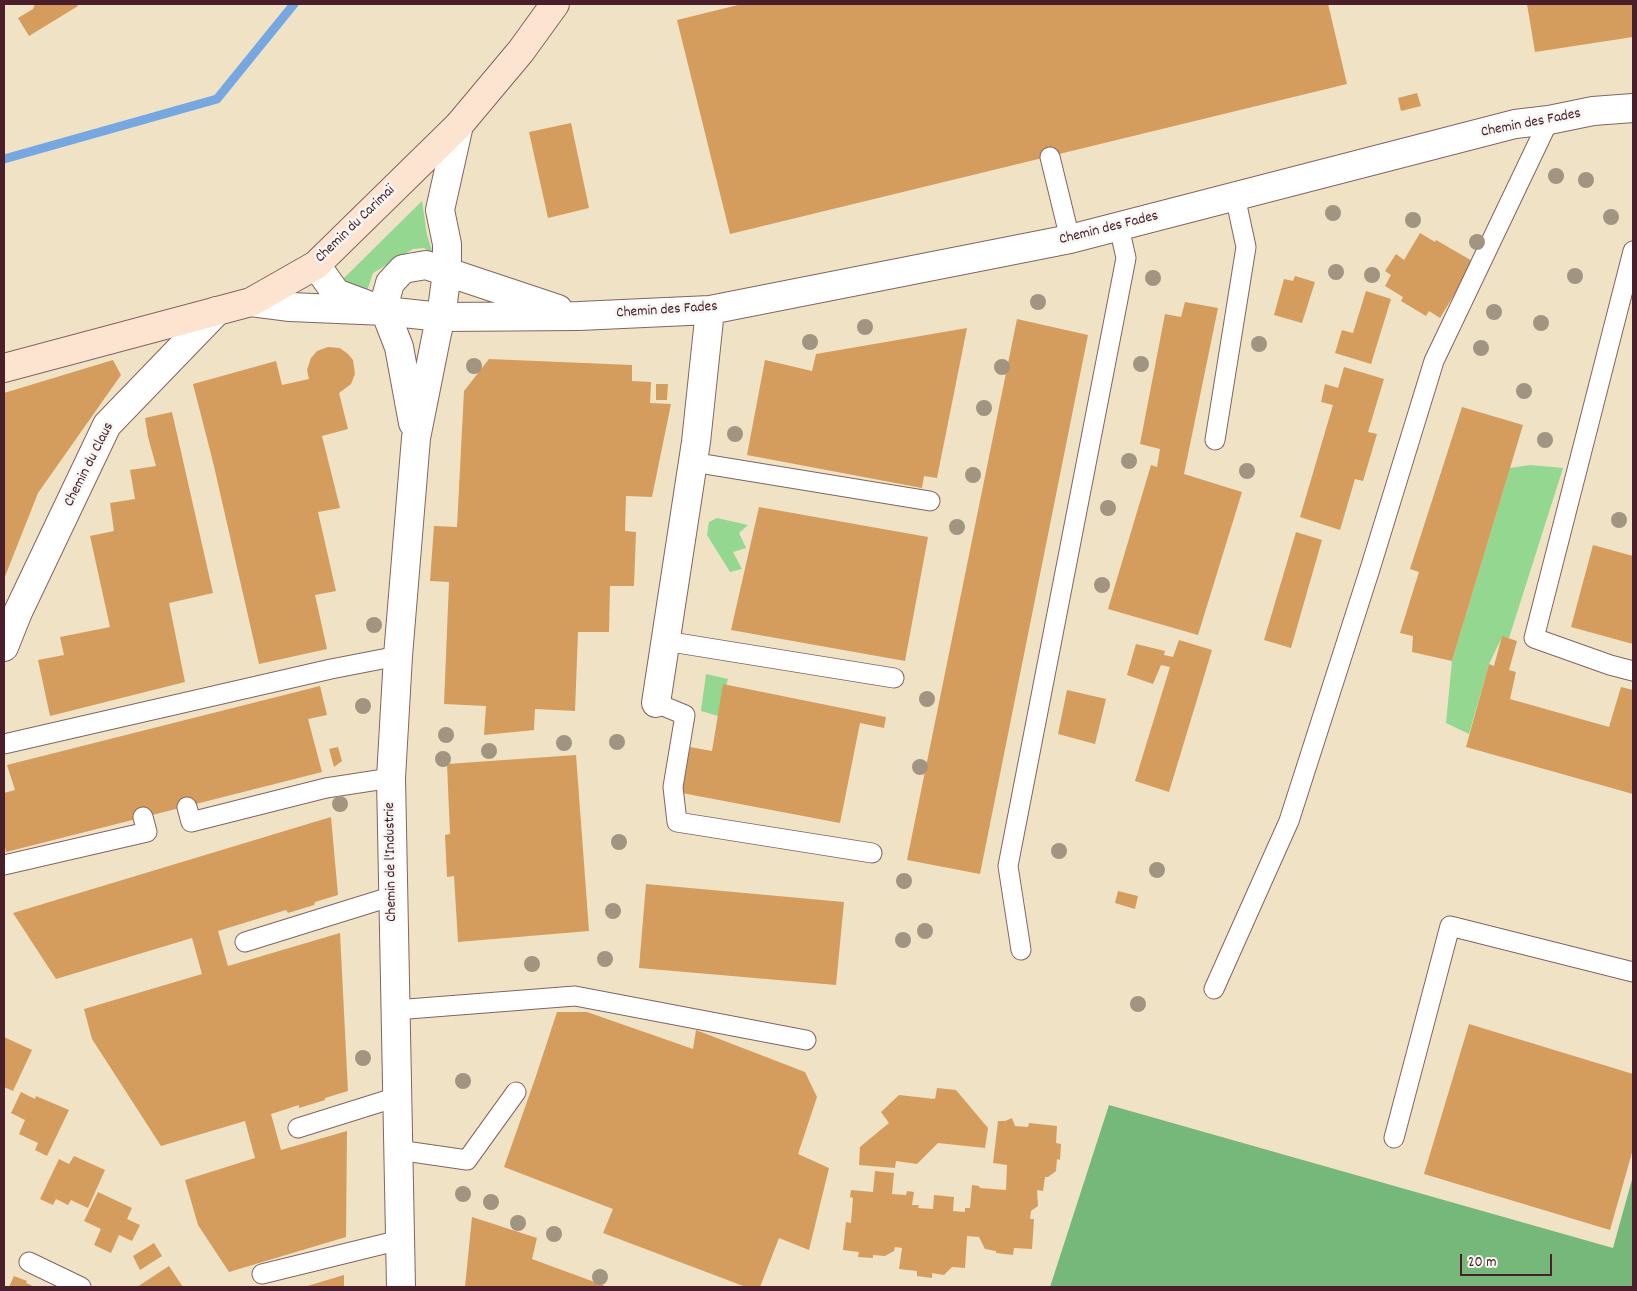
<!DOCTYPE html>
<html>
<head>
<meta charset="utf-8">
<style>
  body { margin:0 }
  #map { position:relative; width:1637px; height:1291px; overflow:hidden; background:#f0e2c5; font-family:Dekko,sans-serif }
  canvas { display:block }
  .frame { position:absolute; inset:0; border:5px solid #4a1f2b; pointer-events:none }
  .scale { position:absolute; left:1460px; top:1254px; width:92px; height:22px; box-sizing:border-box; border:2px solid #4a1f2b; border-top:0; padding-left:6px; font-size:15px; line-height:18px; white-space:nowrap; color:#4a1f2b; -webkit-text-stroke:4px #f6f6f2; paint-order:stroke }
</style>
</head>
<body>
<div id="map">
<canvas width="1637" height="1291"></canvas>
<div class="frame"></div>
<div class="scale">20 m</div>
</div>
<script>
const g = document.querySelector('canvas').getContext('2d');
g.lineJoin = 'round';
function fill(path, color) {
  g.fillStyle = color;
  g.fill(path, 'evenodd');
}
function trace(path, color, width, dash) {
  g.strokeStyle = color;
  g.lineWidth = width;
  g.lineCap = dash ? 'butt' : 'round';
  g.setLineDash(dash || []);
  g.stroke(path);
}
function label(font, color, halo, rows, align = 'center') {
  g.font = font + ' Dekko,sans-serif';
  g.lineWidth = 5;
  g.setLineDash([]);
  g.textBaseline = 'middle';
  g.strokeStyle = halo;
  g.fillStyle = color;
  for (const [text, x, y, turn = 0] of rows) {
    g.save();
    g.translate(x, y);
    g.rotate((+turn || 0) * Math.PI / 180);
    g.textAlign = isNaN(turn) ? turn : align;
    if (halo) g.strokeText(text, 0, 0);
    g.fillText(text, 0, 0);
    g.restore();
  }
}
fill(new Path2D(`
  M 422,201 L 427,235 L 433,254 L 424,248 L 413,249 L 373,273 L 366,294 L 357,294 L 342,280 Z
  M 1530,465 L 1563,468 L 1509,638 L 1502,637 L 1489,664 L 1469,734 L 1446,723 L 1452,661 L 1510,468 Z
  M 717,518 L 748,525 L 739,533 L 746,548 L 733,552 L 742,569 L 730,572 L 707,535 L 709,522 Z
  M 706,674 L 728,679 L 718,716 L 701,711 Z`), '#93d790');
fill(new Path2D(`
  M 1109,1105 L 1613,1248 L 1633,1176 L 1633,1287 L 1050,1287 Z`), '#76b87a');
trace(new Path2D(`
  M 4,159 L 217,99 L 294,4`), '#77a7e1', 9);
fill(new Path2D(`
  M 35,4 L 76,4 L 78,6 L 29,36 L 18,18 L 33,9 Z
  M 742,4 L 1328,4 L 1347,84 L 730,234 L 677,20 Z
  M 1527,4 L 1633,4 L 1633,37 L 1535,52 Z
  M 1417,93 L 1421,106 L 1401,111 L 1398,98 Z
  M 571,123 L 589,208 L 548,218 L 529,132 Z
  M 1420,233 L 1435,242 L 1436,240 L 1474,262 L 1440,318 L 1429,311 L 1426,316 L 1401,301 L 1403,297 L 1385,286 L 1391,275 L 1385,271 L 1396,254 L 1404,260 Z
  M 1295,276 L 1315,282 L 1302,323 L 1274,315 L 1284,279 L 1293,281 Z
  M 1366,291 L 1391,299 L 1371,364 L 1335,353 L 1342,330 L 1353,333 Z
  M 1185,302 L 1218,308 L 1184,474 L 1242,492 L 1198,635 L 1108,609 L 1151,465 L 1157,467 L 1160,449 L 1140,444 L 1165,314 L 1181,317 Z
  M 1017,319 L 1088,335 L 980,874 L 907,860 Z
  M 967,328 L 937,478 L 924,476 L 922,488 L 747,455 L 765,360 L 812,371 L 816,354 Z
  M 328,347 L 340,348 L 348,354 L 353,360 L 355,374 L 351,384 L 339,393 L 348,429 L 322,436 L 340,508 L 318,512 L 336,591 L 315,595 L 327,649 L 259,664 L 213,462 L 193,384 L 276,361 L 282,385 L 309,379 L 307,370 L 311,358 L 317,351 Z
  M 489,359 L 632,365 L 632,381 L 651,382 L 650,403 L 671,404 L 652,497 L 626,496 L 625,531 L 636,532 L 634,586 L 610,586 L 609,632 L 578,632 L 575,711 L 535,709 L 534,730 L 484,735 L 486,706 L 444,704 L 449,582 L 430,581 L 434,526 L 457,527 L 464,391 Z
  M 113,360 L 121,375 L 38,493 L 4,579 L 4,393 Z
  M 1344,367 L 1384,379 L 1368,432 L 1377,434 L 1363,481 L 1355,479 L 1340,530 L 1300,517 L 1333,405 L 1321,402 L 1325,384 L 1338,388 Z
  M 656,384 L 668,384 L 667,400 L 656,400 Z
  M 1462,407 L 1523,425 L 1452,661 L 1412,652 L 1413,636 L 1400,633 L 1419,572 L 1410,569 Z
  M 172,412 L 213,593 L 169,603 L 185,682 L 50,716 L 38,660 L 64,655 L 60,637 L 110,627 L 90,536 L 114,531 L 110,503 L 135,499 L 130,470 L 156,466 L 148,437 L 145,418 Z
  M 759,507 L 928,537 L 905,661 L 731,630 Z
  M 1296,532 L 1322,540 L 1291,648 L 1264,640 Z
  M 1593,545 L 1633,556 L 1633,644 L 1571,627 Z
  M 1502,636 L 1517,641 L 1509,670 L 1516,672 L 1510,699 L 1609,727 L 1621,687 L 1633,690 L 1633,794 L 1466,747 L 1489,664 L 1494,666 Z
  M 1179,640 L 1212,650 L 1169,792 L 1135,781 L 1170,667 L 1161,665 L 1153,684 L 1127,675 L 1136,644 L 1165,651 L 1164,655 L 1173,657 Z
  M 723,684 L 886,717 L 884,728 L 860,723 L 840,823 L 682,793 L 690,747 L 712,751 Z
  M 320,686 L 327,715 L 308,719 L 322,772 L 6,852 L 4,842 L 4,793 L 15,790 L 7,765 Z
  M 1067,690 L 1106,699 L 1095,744 L 1058,734 Z
  M 338,747 L 342,761 L 334,767 L 329,749 Z
  M 576,755 L 589,931 L 458,942 L 454,876 L 447,877 L 445,835 L 450,834 L 447,764 Z
  M 331,817 L 338,895 L 315,902 L 314,905 L 288,913 L 286,910 L 218,931 L 228,966 L 340,933 L 348,1091 L 325,1098 L 325,1100 L 299,1108 L 299,1105 L 271,1114 L 281,1150 L 347,1131 L 346,1237 L 229,1272 L 198,1225 L 185,1180 L 255,1158 L 245,1121 L 161,1146 L 92,1039 L 84,1009 L 202,974 L 192,938 L 56,979 L 13,913 Z
  M 646,884 L 844,902 L 836,985 L 639,968 Z
  M 1118,891 L 1138,896 L 1135,909 L 1115,903 Z
  M 557,1012 L 587,1012 L 693,1049 L 696,1030 L 805,1072 L 817,1097 L 798,1154 L 829,1168 L 809,1250 L 779,1238 L 760,1287 L 746,1287 L 603,1233 L 613,1209 L 504,1167 L 535,1079 Z
  M 1469,1024 L 1633,1074 L 1633,1149 L 1610,1230 L 1424,1174 Z
  M 4,1037 L 32,1050 L 13,1091 L 4,1087 Z
  M 937,1088 L 956,1090 L 988,1128 L 985,1148 L 938,1143 L 917,1164 L 896,1161 L 895,1168 L 859,1165 L 860,1147 L 889,1123 L 881,1112 L 899,1095 L 935,1099 Z
  M 21,1092 L 35,1099 L 36,1096 L 69,1110 L 47,1156 L 35,1150 L 38,1143 L 19,1134 L 25,1120 L 11,1113 Z
  M 1012,1118 L 1015,1126 L 1028,1127 L 1029,1123 L 1057,1126 L 1056,1143 L 1061,1144 L 1060,1160 L 1057,1159 L 1056,1171 L 1048,1177 L 1045,1177 L 1043,1191 L 1037,1190 L 1038,1206 L 1031,1211 L 1030,1219 L 1034,1219 L 1032,1249 L 1014,1248 L 1013,1255 L 996,1253 L 996,1251 L 985,1249 L 979,1237 L 967,1236 L 965,1268 L 952,1267 L 944,1275 L 932,1273 L 932,1278 L 917,1276 L 917,1271 L 899,1269 L 902,1248 L 895,1247 L 894,1251 L 885,1256 L 873,1255 L 873,1258 L 858,1257 L 859,1252 L 843,1250 L 846,1222 L 851,1223 L 853,1198 L 850,1197 L 851,1190 L 873,1192 L 875,1171 L 894,1173 L 892,1194 L 906,1195 L 907,1191 L 914,1192 L 912,1205 L 919,1205 L 918,1208 L 933,1209 L 934,1195 L 954,1197 L 953,1211 L 965,1212 L 965,1208 L 970,1208 L 972,1185 L 979,1186 L 980,1188 L 1006,1190 L 1007,1165 L 993,1163 L 998,1121 L 1005,1121 Z
  M 74,1156 L 105,1170 L 88,1208 L 71,1200 L 68,1205 L 56,1199 L 53,1205 L 40,1199 L 59,1159 L 69,1164 Z
  M 98,1192 L 132,1208 L 127,1219 L 140,1225 L 132,1241 L 119,1235 L 111,1253 L 94,1245 L 101,1229 L 84,1221 Z
  M 472,1217 L 537,1238 L 532,1259 L 608,1287 L 465,1287 Z
  M 154,1243 L 162,1256 L 140,1270 L 133,1256 Z
  M 169,1266 L 183,1287 L 137,1287 Z
  M 344,1275 L 344,1287 L 304,1287 Z
  M 14,1276 L 27,1281 L 26,1283 L 35,1287 L 9,1287 Z`), '#d49d5d');
const lane = new Path2D(`
  M 1050,157 L 1070,239
  M 1633,251 L 1534,638 L 1610,665 L 1633,671
  M 1215,440 L 1246,247 L 1235,196
  M 692,462 L 930,501
  M 665,641 L 894,678
  M 656,703 L 685,715 L 673,787 L 677,822 L 872,853
  M 4,744 L 331,669 L 398,656
  M 187,807 L 191,822 L 326,788 L 391,778
  M 4,865 L 147,832 L 143,817
  M 245,942 L 393,896
  M 1021,950 L 1008,866 L 1126,258 L 1119,227
  M 1214,989 L 1289,821 L 1370,569 L 1434,361 L 1549,120
  M 395,1010 L 575,996 L 806,1040
  M 298,1128 L 397,1097
  M 1394,1138 L 1450,926 L 1633,972
  M 398,1150 L 467,1160 L 516,1092
  M 29,1262 L 81,1287
  M 262,1274 L 400,1240`);
const street = new Path2D(`
  M 316,265 L 336,293 L 368,305
  M 251,302 L 290,307 L 385,311 L 441,317 L 579,316 L 710,310 L 1070,239 L 1515,124 L 1549,120 L 1593,111 L 1633,108
  M 413,423 L 399,347 L 385,311 L 385,301 L 390,283 L 403,269 L 426,265 L 558,309
  M 4,647 L 18,612 L 107,425 L 217,311
  M 656,703 L 696,442 L 710,310
  M 401,1287 L 391,778 L 398,656 L 416,438 L 437,333 L 441,317 L 447,272 L 447,244 L 440,210 L 459,125`);
const secondary = new Path2D(`
  M 4,368 L 251,302 L 316,265 L 459,125 L 521,51 L 555,4`);
trace(lane, '#846361', 21);
trace(street, '#846361', 30);
trace(secondary, '#846361', 30);
trace(lane, '#fff', 19);
trace(street, '#fff', 28);
trace(secondary, '#fde4d0', 28);
g.fillStyle = '#a19581';
for (const [x, y] of [
  [1556,176],
  [1586,180],
  [1333,213],
  [1611,217],
  [1413,220],
  [1477,242],
  [1336,272],
  [1372,275],
  [1575,276],
  [1153,278],
  [1038,302],
  [1494,312],
  [1541,323],
  [865,327],
  [810,342],
  [1259,344],
  [1481,348],
  [1141,364],
  [474,366],
  [1002,367],
  [1524,391],
  [984,408],
  [735,434],
  [1545,440],
  [1129,461],
  [1247,471],
  [973,475],
  [1108,508],
  [1619,520],
  [957,527],
  [1102,585],
  [374,625],
  [927,699],
  [363,706],
  [446,735],
  [617,742],
  [564,743],
  [489,751],
  [443,759],
  [920,767],
  [340,804],
  [619,842],
  [1059,851],
  [1157,870],
  [904,881],
  [613,911],
  [925,931],
  [903,940],
  [605,959],
  [532,964],
  [1138,1004],
  [363,1058],
  [463,1081],
  [463,1194],
  [491,1202],
  [518,1223],
  [554,1234],
  [600,1277]
]) {
  g.beginPath();
  g.arc(x, y, 8, 0, 2 * Math.PI);
  g.fill();
}
label('15px', '#4a1f2b', '#f6f6f2', [
  ["Chemin des Fades",1531,124,-11],
  ["Chemin du Carimaï",356,225,-44],
  ["Chemin des Fades",1109,229,-14],
  ["Chemin des Fades",667,311,-4],
  ["Chemin du Claus",90,465,-63],
  ["Chemin de l'Industrie",392,862,-91]
]);
</script>
</body>
</html>
